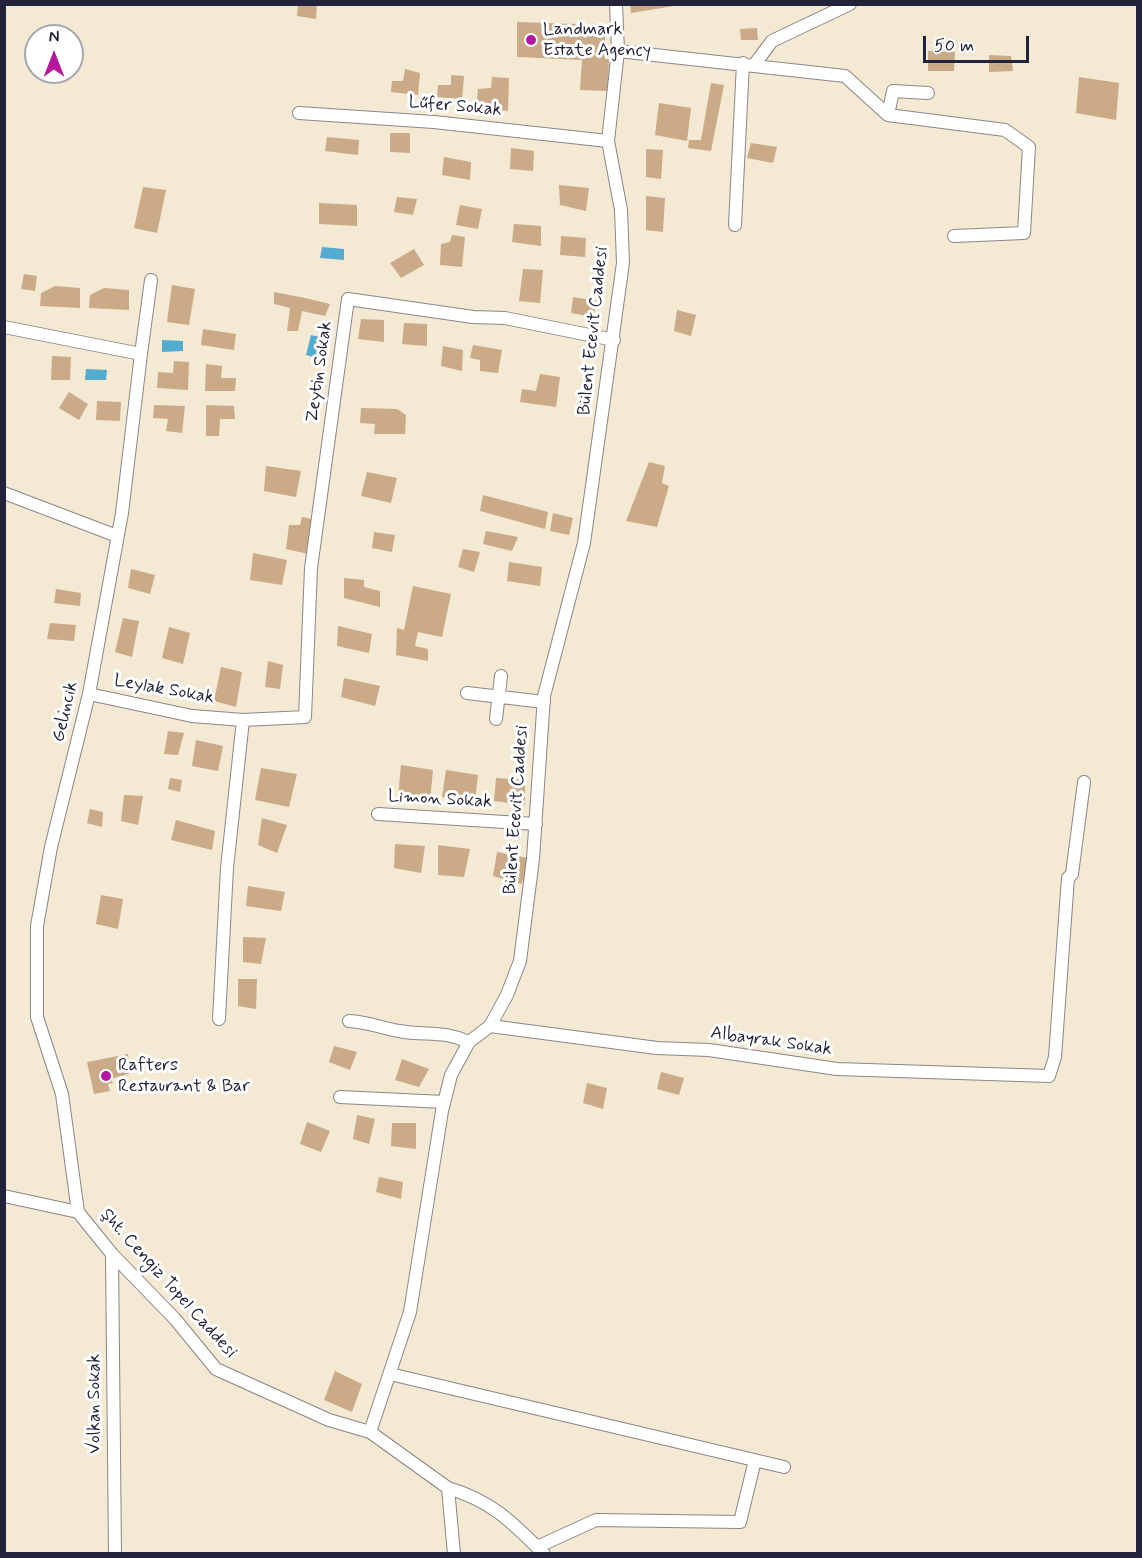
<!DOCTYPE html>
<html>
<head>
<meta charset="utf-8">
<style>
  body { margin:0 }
  #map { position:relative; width:1142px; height:1558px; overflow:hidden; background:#f4e9d3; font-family:Mynerve,sans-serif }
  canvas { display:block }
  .frame { position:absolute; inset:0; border:6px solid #22223b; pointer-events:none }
  .north { position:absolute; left:24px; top:24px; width:60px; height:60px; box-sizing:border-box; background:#fff; border:2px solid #a7a7b1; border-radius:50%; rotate:0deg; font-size:16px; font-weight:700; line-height:24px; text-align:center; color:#22223b }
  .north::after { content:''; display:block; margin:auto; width:21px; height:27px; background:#b5179e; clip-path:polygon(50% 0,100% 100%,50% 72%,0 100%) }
  .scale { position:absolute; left:923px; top:36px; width:106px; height:27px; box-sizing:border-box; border:3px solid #22223b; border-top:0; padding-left:8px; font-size:18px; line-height:21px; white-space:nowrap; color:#22223b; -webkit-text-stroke:4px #fff; paint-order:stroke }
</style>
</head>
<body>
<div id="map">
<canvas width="1142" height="1558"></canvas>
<div class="frame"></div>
<div class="north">N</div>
<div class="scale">50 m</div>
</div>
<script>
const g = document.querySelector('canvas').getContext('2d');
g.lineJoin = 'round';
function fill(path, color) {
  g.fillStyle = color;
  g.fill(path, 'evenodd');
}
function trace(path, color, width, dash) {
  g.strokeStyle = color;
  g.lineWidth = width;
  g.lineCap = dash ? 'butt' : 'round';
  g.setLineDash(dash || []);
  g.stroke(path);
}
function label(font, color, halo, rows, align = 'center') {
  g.font = font + ' Mynerve,sans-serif';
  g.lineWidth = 6;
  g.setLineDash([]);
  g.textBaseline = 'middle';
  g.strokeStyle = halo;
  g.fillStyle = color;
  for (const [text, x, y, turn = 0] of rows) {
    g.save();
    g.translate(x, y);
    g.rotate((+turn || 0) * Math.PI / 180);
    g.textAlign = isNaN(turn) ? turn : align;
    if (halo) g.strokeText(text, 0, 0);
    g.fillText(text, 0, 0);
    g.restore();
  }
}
fill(new Path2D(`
  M 322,247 L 344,249 L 344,260 L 320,258 Z
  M 311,335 L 320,337 L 317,358 L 306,355 Z
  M 162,340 L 183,341 L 183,351 L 162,352 Z
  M 86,369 L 107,370 L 106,380 L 85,380 Z`), '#52acd0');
fill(new Path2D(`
  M 298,4 L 317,4 L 316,19 L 297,16 Z
  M 630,4 L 674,4 L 674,6 L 631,13 Z
  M 517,22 L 605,25 L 605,59 L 609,59 L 608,91 L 580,90 L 582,60 L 517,57 Z
  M 757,28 L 758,40 L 741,40 L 740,29 Z
  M 928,51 L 955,52 L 954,71 L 928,71 Z
  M 989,55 L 1011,56 L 1013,71 L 989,72 Z
  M 405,69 L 420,73 L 418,95 L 391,92 L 392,81 L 403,81 Z
  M 451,75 L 464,76 L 462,99 L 437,97 L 438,85 L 451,85 Z
  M 492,77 L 509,78 L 508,111 L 484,108 L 484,102 L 477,101 L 478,89 L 491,88 Z
  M 1079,77 L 1119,83 L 1116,120 L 1076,113 Z
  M 711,83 L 724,85 L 711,151 L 688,148 L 689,140 L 701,140 Z
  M 659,103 L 691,108 L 687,141 L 655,135 Z
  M 390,133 L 410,133 L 410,153 L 390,152 Z
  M 327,137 L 359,140 L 358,155 L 325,151 Z
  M 751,143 L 777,147 L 773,163 L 747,158 Z
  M 511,148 L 534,151 L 533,171 L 510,169 Z
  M 646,149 L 663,150 L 661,179 L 646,177 Z
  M 444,157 L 471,162 L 470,180 L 442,175 Z
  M 559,185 L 589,188 L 586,211 L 560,205 Z
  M 143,187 L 166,190 L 157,233 L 134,228 Z
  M 646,196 L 665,198 L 663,232 L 646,230 Z
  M 397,197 L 417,199 L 413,215 L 394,212 Z
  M 319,203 L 357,205 L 357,226 L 319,224 Z
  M 460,205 L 482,209 L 478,229 L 456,225 Z
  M 514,224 L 541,226 L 541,246 L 512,242 Z
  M 452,235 L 465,237 L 462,267 L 440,265 L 441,244 L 450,242 Z
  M 561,236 L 586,238 L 585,257 L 560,255 Z
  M 414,249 L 424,265 L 401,278 L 390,263 Z
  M 523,269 L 543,270 L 540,303 L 519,301 Z
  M 24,274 L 37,276 L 35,291 L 21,289 Z
  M 172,285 L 195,289 L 189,325 L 167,322 Z
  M 55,286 L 80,288 L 80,308 L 40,306 L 41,293 Z
  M 104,288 L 129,290 L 129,310 L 89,308 L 90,295 Z
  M 274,292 L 305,298 L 330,304 L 325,316 L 302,311 L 298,331 L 287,331 L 290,308 L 274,304 Z
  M 573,297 L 596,301 L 594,317 L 571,313 Z
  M 677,310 L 696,315 L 691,336 L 674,331 Z
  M 361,319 L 384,320 L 384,342 L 358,339 Z
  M 404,323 L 427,324 L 427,346 L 402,344 Z
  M 203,329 L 236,334 L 234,350 L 201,345 Z
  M 473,345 L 502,350 L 498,373 L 480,371 L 480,360 L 470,358 Z
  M 443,346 L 463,350 L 462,371 L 441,366 Z
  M 52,356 L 71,357 L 70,380 L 51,380 Z
  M 174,361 L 189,362 L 188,390 L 157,388 L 158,372 L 173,373 Z
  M 206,364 L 222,366 L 221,378 L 236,378 L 235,391 L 205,391 Z
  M 540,374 L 560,377 L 556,407 L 520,402 L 522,389 L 536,391 Z
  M 69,392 L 88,404 L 79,420 L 59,408 Z
  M 97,401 L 121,402 L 120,421 L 96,420 Z
  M 154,405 L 185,406 L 182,433 L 166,431 L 168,419 L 153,418 Z
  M 206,405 L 234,406 L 235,419 L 220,419 L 219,436 L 206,436 Z
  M 361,408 L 397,409 L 406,415 L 405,434 L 374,434 L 375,424 L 360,423 Z
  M 649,462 L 665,466 L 662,483 L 669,486 L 657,527 L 626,521 Z
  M 266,466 L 301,471 L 296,497 L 264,491 Z
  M 367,472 L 397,478 L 391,503 L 361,496 Z
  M 483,495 L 548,512 L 545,529 L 480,511 Z
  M 553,513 L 573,518 L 569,535 L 550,531 Z
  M 302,517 L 317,520 L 313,555 L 286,549 L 289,525 L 300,525 Z
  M 486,531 L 518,537 L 512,551 L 483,544 Z
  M 374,532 L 395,535 L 392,552 L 372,548 Z
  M 463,549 L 480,552 L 474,572 L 458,567 Z
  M 253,553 L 287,560 L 282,585 L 250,580 Z
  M 509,562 L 542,567 L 540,586 L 507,581 Z
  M 131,569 L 155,575 L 150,594 L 128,588 Z
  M 344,578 L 364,580 L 364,587 L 380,591 L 380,607 L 344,598 Z
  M 413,586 L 451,594 L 442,637 L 418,632 L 415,646 L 428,649 L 428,661 L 396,655 L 397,628 L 404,630 Z
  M 56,589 L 81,593 L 80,606 L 54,603 Z
  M 123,618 L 139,621 L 132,657 L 115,652 Z
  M 50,623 L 76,625 L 74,641 L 47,639 Z
  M 338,626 L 372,634 L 369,653 L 337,646 Z
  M 169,627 L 190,633 L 183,664 L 162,658 Z
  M 268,661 L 283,665 L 280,689 L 265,687 Z
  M 221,667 L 242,672 L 236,707 L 214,701 Z
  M 344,678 L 380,686 L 375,706 L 341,697 Z
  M 168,731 L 184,733 L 178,755 L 164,754 Z
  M 196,740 L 223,746 L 218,771 L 192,766 Z
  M 401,765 L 433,770 L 430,801 L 398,797 Z
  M 261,768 L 297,774 L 289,807 L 255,800 Z
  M 446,770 L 478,775 L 475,801 L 442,797 Z
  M 170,778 L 182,780 L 180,792 L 168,789 Z
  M 496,778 L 525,780 L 525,805 L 494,801 Z
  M 124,795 L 143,796 L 138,825 L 121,821 Z
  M 90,809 L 103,812 L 102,827 L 87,823 Z
  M 262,818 L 287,825 L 277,853 L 258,845 Z
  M 176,820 L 215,831 L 212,850 L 171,840 Z
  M 395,844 L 425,846 L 421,873 L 394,868 Z
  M 438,845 L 470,849 L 464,877 L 438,875 Z
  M 497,852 L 533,859 L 521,884 L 493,876 Z
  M 248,886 L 285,892 L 281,911 L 246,906 Z
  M 101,895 L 123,899 L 118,929 L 96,924 Z
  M 243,937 L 266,938 L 261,964 L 243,962 Z
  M 238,979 L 257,979 L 256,1009 L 238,1006 Z
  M 334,1046 L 357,1052 L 350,1070 L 329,1062 Z
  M 128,1054 L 131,1073 L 111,1079 L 113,1083 L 108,1084 L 110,1091 L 94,1094 L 87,1062 Z
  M 402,1059 L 429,1069 L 419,1087 L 395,1080 Z
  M 661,1072 L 684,1078 L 679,1095 L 657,1089 Z
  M 587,1083 L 607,1088 L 603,1109 L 583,1103 Z
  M 357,1115 L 375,1119 L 369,1144 L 353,1139 Z
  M 307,1122 L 330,1131 L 321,1152 L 300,1144 Z
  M 392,1123 L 416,1123 L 416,1149 L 391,1146 Z
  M 379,1177 L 403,1182 L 401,1199 L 376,1192 Z
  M 335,1371 L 362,1384 L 352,1412 L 324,1400 Z`), '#caaa87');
const minor = new Path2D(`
  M 618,51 L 845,76 L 888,115 L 1005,130 L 1029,147 L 1024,233 L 954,236
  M 754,65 L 772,41 L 850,4
  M 299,113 L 434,122 L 608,141
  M 888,115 L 893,91 L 928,93
  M 735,225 L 743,63
  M 4,327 L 141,354 L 122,513 L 89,694 L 51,847 L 37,926 L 37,1017 L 62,1094 L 78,1212
  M 141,354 L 151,280
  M 4,493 L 117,536
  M 467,693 L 544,702
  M 89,694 L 192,716 L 243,720 L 305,717 L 311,568 L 348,299 L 473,317 L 505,318 L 614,340
  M 496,719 L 501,676
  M 378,814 L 536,824
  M 219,1019 L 227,868 L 243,720
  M 349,1021 C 367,1022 382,1028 399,1031 C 426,1036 443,1030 469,1042
  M 490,1026 L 657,1048 L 709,1050 L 837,1069 L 1049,1076 L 1055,1057 L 1068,878 L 1072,874 L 1084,782
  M 340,1097 L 444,1102
  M 4,1196 L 78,1212 L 112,1254 L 175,1319 L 216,1369 L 329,1420 L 370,1432
  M 112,1254 L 115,1554
  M 390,1374 L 784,1467
  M 448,1488 C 492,1501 512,1522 544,1554
  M 537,1547 L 596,1520 L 740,1522 L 755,1460
  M 454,1554 L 448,1488 L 370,1432 L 410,1312 L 442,1111 L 451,1075 L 469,1042 L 490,1026 L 507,995 L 520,961 L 533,859 L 544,696 L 584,543 L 623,263 L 621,210 L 608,141 L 618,51 L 616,4`);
trace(minor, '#8b8687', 14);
trace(minor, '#fff', 12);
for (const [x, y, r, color] of [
  [531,40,6,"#b5179e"],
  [106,1076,6,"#b5179e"]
]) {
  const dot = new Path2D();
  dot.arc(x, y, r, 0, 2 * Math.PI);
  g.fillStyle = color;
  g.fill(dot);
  trace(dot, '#fff', 2);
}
label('18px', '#22223b', '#fff', [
  ["Landmark",543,30],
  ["Estate Agency",543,51],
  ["Rafters",118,1066],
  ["Restaurant & Bar",118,1087]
], 'left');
label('18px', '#22223b', '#fff', [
  ["Lűfer Sokak",455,107,5],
  ["Bülent Ecevit Caddesi",594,331,-84],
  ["Zeytin Sokak",320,372,-82],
  ["Leylak Sokak",164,690,10],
  ["Gelincik",66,712,-77],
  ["Limon Sokak",440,800,3],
  ["Bülent Ecevit Caddesi",517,810,-86],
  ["Albayrak Sokak",771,1042,8],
  ["Şht. Cengiz Topel Caddesi",168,1284,48],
  ["Volkan Sokak",95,1404,-90]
]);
</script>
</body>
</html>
